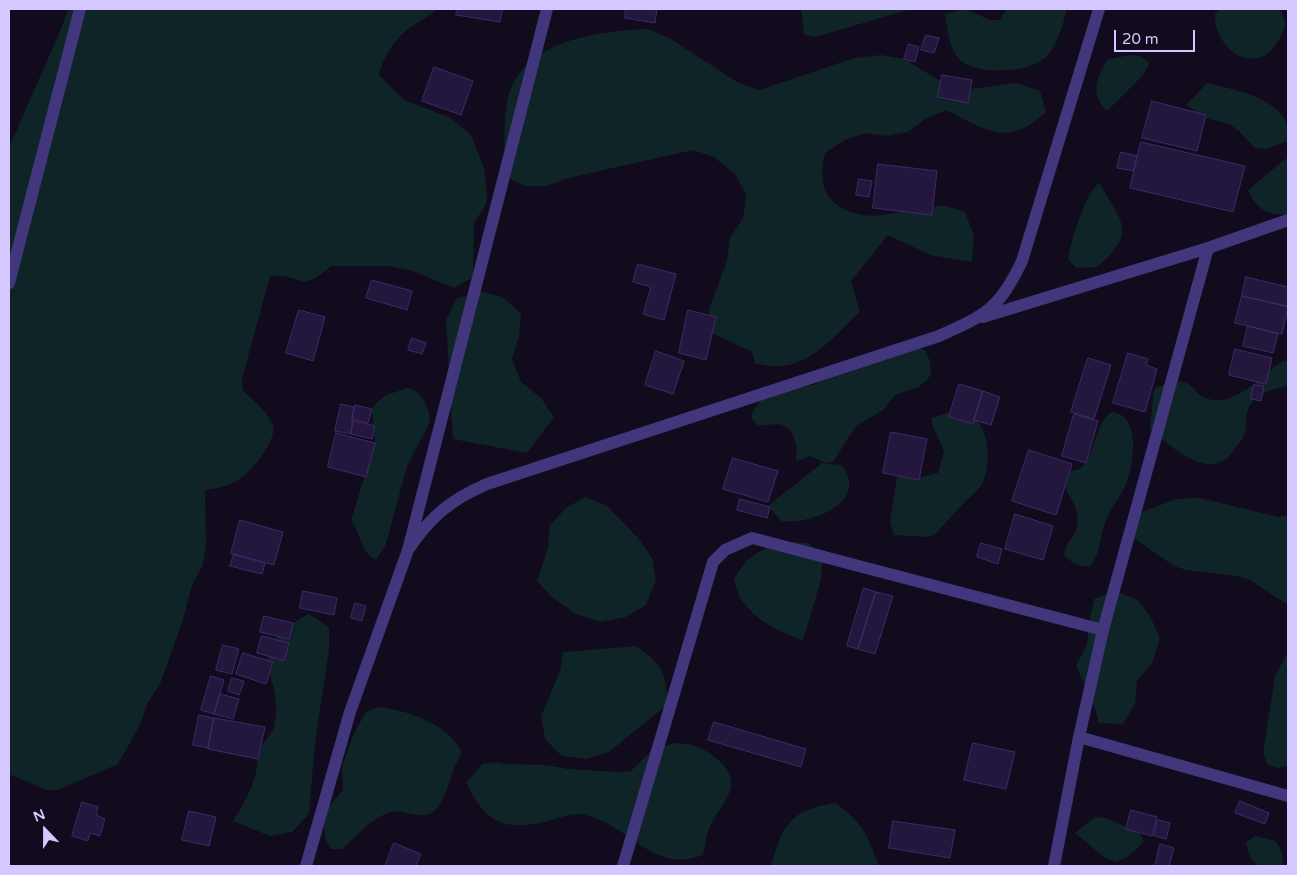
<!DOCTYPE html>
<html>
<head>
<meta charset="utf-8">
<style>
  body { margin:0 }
  #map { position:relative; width:1297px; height:875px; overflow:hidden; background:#110b1d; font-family:"Varela Round",sans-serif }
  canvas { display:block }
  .frame { position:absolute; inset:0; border:10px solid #d5c7ff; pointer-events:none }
  .north { position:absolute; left:20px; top:805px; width:50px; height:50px; -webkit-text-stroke:4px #110b1d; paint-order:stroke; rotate:338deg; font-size:14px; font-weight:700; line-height:20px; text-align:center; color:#d5c7ff }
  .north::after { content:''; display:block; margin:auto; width:18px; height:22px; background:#d5c7ff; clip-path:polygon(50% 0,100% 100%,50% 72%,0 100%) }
  .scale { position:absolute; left:1114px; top:30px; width:81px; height:22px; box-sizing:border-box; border:2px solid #d5c7ff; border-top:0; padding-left:6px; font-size:15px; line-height:18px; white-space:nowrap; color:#d5c7ff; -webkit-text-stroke:4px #110b1d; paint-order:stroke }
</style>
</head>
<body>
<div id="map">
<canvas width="1297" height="875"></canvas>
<div class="frame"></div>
<div class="north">N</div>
<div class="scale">20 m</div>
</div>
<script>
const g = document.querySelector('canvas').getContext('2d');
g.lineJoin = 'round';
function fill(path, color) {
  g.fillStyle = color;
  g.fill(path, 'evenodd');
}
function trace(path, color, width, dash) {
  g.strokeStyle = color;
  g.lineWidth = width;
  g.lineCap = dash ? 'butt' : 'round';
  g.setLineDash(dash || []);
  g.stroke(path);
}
fill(new Path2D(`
  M 68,9 L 437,9 C 429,17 420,20 411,27 C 395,38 383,57 379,75 L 404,100 L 451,118 L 471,135 L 484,168 L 487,192 L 486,204 L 474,223 L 473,277 L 454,288 L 413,271 L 389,266 L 331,266 C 298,295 305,273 270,276 L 242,379 L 243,390 C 253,401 269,412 273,426 C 277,442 248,476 235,482 C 225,487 215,489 205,490 L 206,544 L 203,565 L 192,585 L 183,620 L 160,684 L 148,702 L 140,725 L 118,764 L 58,790 L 46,790 L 9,774 L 9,148 L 63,24 Z
  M 801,9 L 911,9 L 815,37 L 804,35 Z
  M 966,9 L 990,20 L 1000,20 L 1006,9 L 1067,9 C 1063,25 1058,41 1048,55 C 1032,73 983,75 964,63 C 949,54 948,29 945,14 Z
  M 1220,9 L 1280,9 L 1286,25 C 1281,35 1277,47 1267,54 C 1239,71 1213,38 1215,14 Z
  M 648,29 L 671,39 L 737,82 L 759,90 L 854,58 L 881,55 L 904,59 L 945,84 L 970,89 L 1016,83 L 1040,91 L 1046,112 C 1008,148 986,130 946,110 L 925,119 L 908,132 L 886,136 L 865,133 L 845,140 L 825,153 C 821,174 819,190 837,205 C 867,227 906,208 939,206 C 947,205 957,210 965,212 L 974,236 L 972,262 L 930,255 L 888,235 L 851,281 L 860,312 C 827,342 804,377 755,363 L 752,352 L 706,330 L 710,306 L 727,261 L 730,238 L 743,218 L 746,195 L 735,174 L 714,157 L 693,150 L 568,178 L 547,186 L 525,186 L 504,176 C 505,152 503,126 507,103 C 518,41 596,31 648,29 Z
  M 1129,55 L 1140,56 L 1150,63 L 1143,75 L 1107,111 C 1090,95 1096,78 1107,60 Z
  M 1207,83 C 1231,89 1269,95 1284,118 C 1289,124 1287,133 1287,141 L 1267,149 L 1255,148 L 1239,131 L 1229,124 L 1205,118 L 1186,105 Z
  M 1288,157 L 1288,214 C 1268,217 1255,207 1248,190 Z
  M 1099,182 C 1121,222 1139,232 1097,267 L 1076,268 L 1068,259 C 1072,237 1084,198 1099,182 Z
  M 479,291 L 503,297 L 521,314 L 519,336 L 512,359 L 521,382 L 541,398 L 554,417 L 527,453 L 453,439 L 446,320 L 456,299 Z
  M 920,348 L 925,350 L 930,361 L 931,373 L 928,379 L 918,387 L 895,395 L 883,410 L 856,426 L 833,462 L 826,463 L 810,456 L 796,461 C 798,450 796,429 782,425 C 775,423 765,426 757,425 L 752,419 L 751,414 L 763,397 L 815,384 L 849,369 Z
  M 1284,361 L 1288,361 L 1288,386 C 1277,388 1261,392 1253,401 C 1244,410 1248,421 1245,433 C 1243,439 1238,445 1234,450 C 1211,485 1173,447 1150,430 L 1154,389 C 1201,366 1185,401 1219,400 C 1247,398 1262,372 1284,361 Z
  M 407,388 C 423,391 429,407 430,422 L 407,466 L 386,544 L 376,560 C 361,553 360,532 351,520 L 375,443 L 372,408 L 384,396 Z
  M 1112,412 C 1142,415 1134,467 1125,486 C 1120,497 1111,508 1106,520 C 1100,535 1101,553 1090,567 C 1080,567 1071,563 1064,555 C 1065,542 1079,533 1078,519 C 1077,499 1061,494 1065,472 C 1069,471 1074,471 1077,470 C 1094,464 1093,424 1112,412 Z
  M 948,413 C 958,414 970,414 977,421 C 990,434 990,469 982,484 C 978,491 970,497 964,503 C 954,513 945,524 935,534 L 929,537 L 894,535 L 890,522 L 897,476 L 922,477 L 938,473 L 944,451 L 932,424 L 932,418 Z
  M 822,463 L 842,465 C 870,503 810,525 781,521 L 768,506 Z
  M 585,497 L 606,505 L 639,539 L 652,558 L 656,580 L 646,605 L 626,617 L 601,622 L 576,614 L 553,598 L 537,581 L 548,548 L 550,525 L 566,508 Z
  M 1200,498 L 1278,517 L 1288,515 L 1288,605 L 1250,580 L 1237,576 L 1186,570 L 1174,566 L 1132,537 L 1132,516 L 1176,499 Z
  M 786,542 L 808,543 L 823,558 L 821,580 L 803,640 C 780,633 757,621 743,602 C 738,596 736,586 734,580 C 749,552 757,552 786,542 Z
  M 1115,591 L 1138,600 L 1151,618 L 1160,639 L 1152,663 L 1137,681 L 1135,704 L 1123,724 L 1099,723 L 1095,709 L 1076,666 L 1087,645 L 1089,622 L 1094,599 Z
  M 309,614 L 329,627 L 329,650 L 315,743 L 309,814 L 292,832 L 270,836 L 233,821 C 243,805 251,791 256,773 C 257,765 257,757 260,750 C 262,742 271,736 274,727 C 288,673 233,654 309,614 Z
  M 564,646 L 564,652 L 636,646 C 662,664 666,671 668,704 L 609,752 L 587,759 L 562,756 L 545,739 L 541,716 L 560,671 Z
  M 1288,652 L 1288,766 L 1277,768 L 1267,764 L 1263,753 L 1275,676 Z
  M 378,707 C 405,709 452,726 462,753 C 450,770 449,795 436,809 C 424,823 407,809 392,812 C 373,816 356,837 342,849 L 331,849 L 325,838 L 323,814 L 343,790 L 342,766 L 354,733 L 366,712 Z
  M 674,743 C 691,743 700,746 713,756 C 752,784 719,802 708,832 C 705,840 705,848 703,855 C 652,875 630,824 585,815 C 574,812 563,817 552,820 C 506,832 486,825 466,782 L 483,764 L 496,762 L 506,764 L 546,765 L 568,769 L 619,772 L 631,771 L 650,752 Z
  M 835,803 C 864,824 867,834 879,866 L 771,866 C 783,824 790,810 835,803 Z
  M 1095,817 L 1106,818 L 1139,832 L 1144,842 L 1127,857 L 1116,862 L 1105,858 L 1075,833 Z
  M 1255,836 L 1276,841 L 1281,851 L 1283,866 L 1257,866 L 1249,855 L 1246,843 Z`), '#0e2427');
const building = new Path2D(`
  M 457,9 L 503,9 L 500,22 L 456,15 Z
  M 626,9 L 657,9 L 655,23 L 625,18 Z
  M 926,35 L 939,38 L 934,53 L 921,50 Z
  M 909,44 L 919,47 L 915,62 L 904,59 Z
  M 434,67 L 473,81 L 461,115 L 422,101 Z
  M 942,75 L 972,80 L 968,103 L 938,97 Z
  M 1152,101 L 1206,115 L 1197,151 L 1142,138 Z
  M 1141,142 L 1245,166 L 1233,212 L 1130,188 Z
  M 1121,152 L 1137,156 L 1134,171 L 1117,168 Z
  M 878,164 L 937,171 L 932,215 L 873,208 Z
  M 859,179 L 872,181 L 869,197 L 856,195 Z
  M 638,264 L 676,274 L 664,320 L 643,314 L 651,287 L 633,282 Z
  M 1246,277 L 1288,287 L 1287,306 L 1242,296 Z
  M 372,280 L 412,291 L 407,310 L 366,298 Z
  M 1242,296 L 1288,307 L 1282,334 L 1235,323 Z
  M 299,310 L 325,317 L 313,361 L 286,353 Z
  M 688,310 L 716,317 L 706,360 L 679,353 Z
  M 1248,326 L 1278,334 L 1273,353 L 1243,346 Z
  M 412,338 L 426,343 L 422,354 L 408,350 Z
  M 1235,349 L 1272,358 L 1266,384 L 1229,375 Z
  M 656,351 L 684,361 L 673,394 L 645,385 Z
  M 1128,353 L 1148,359 L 1146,365 L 1157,369 L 1145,412 L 1113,403 Z
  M 1088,358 L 1111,365 L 1094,419 L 1071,412 Z
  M 959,384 L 983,391 L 973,424 L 949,417 Z
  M 1254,385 L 1264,386 L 1261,401 L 1251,399 Z
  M 983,391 L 1000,397 L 991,425 L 974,420 Z
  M 341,404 L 354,407 L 351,434 L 335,431 Z
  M 355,405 L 372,409 L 368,423 L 352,419 Z
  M 1074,414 L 1098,421 L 1086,463 L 1062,456 Z
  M 354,421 L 375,426 L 372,439 L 351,434 Z
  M 891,432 L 927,439 L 919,480 L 883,473 Z
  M 336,433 L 375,443 L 366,477 L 328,467 Z
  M 1029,450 L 1072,464 L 1056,515 L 1012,501 Z
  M 733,458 L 778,471 L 768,502 L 723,489 Z
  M 740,499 L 770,507 L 767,518 L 737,510 Z
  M 1015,514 L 1053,526 L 1043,560 L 1005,549 Z
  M 240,520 L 283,532 L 274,565 L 231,554 Z
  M 981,543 L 1002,549 L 998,564 L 977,557 Z
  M 234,554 L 265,563 L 262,574 L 230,566 Z
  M 864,588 L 876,592 L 858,649 L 847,646 Z
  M 303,591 L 337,598 L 334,615 L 300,608 Z
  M 876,592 L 893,596 L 875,654 L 858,649 Z
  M 355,603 L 366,606 L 362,621 L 351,618 Z
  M 264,616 L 293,623 L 289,639 L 260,632 Z
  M 262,636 L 289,643 L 284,661 L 257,653 Z
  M 223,645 L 239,649 L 232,674 L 216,670 Z
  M 243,653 L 273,662 L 266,684 L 236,674 Z
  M 211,676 L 224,680 L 214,714 L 201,710 Z
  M 232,678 L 244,681 L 239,695 L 228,691 Z
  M 220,694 L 239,699 L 233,719 L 214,714 Z
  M 199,715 L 214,718 L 208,748 L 193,745 Z
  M 214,718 L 265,727 L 258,759 L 208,749 Z
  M 714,722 L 806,749 L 801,767 L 708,740 Z
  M 973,743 L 1015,752 L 1006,789 L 964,780 Z
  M 1240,801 L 1269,813 L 1265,824 L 1235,813 Z
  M 82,802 L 98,807 L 96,815 L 105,819 L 100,836 L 90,833 L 88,841 L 72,836 Z
  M 1131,810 L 1157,817 L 1152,836 L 1126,829 Z
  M 189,811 L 216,817 L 209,846 L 182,840 Z
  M 1158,820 L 1170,823 L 1166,839 L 1154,836 Z
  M 893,821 L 955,830 L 950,858 L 889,848 Z
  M 394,843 L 421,854 L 416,866 L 385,866 Z
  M 1160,844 L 1174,848 L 1169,866 L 1155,866 Z`);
fill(building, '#24173e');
trace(building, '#3f296a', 1);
trace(new Path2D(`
  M 9,283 L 80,9
  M 983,317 L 1208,248 L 1288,220
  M 408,550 C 430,517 450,500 487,484 L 939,336 C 986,315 999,309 1022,261 L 1099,9
  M 1079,737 L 1288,796
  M 306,866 L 350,712 L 408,550 L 547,9
  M 623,866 L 713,562 L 725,550 L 752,538 L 1103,630
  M 1054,866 L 1079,737 L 1103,630 L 1208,248`), '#42367c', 12);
</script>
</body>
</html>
